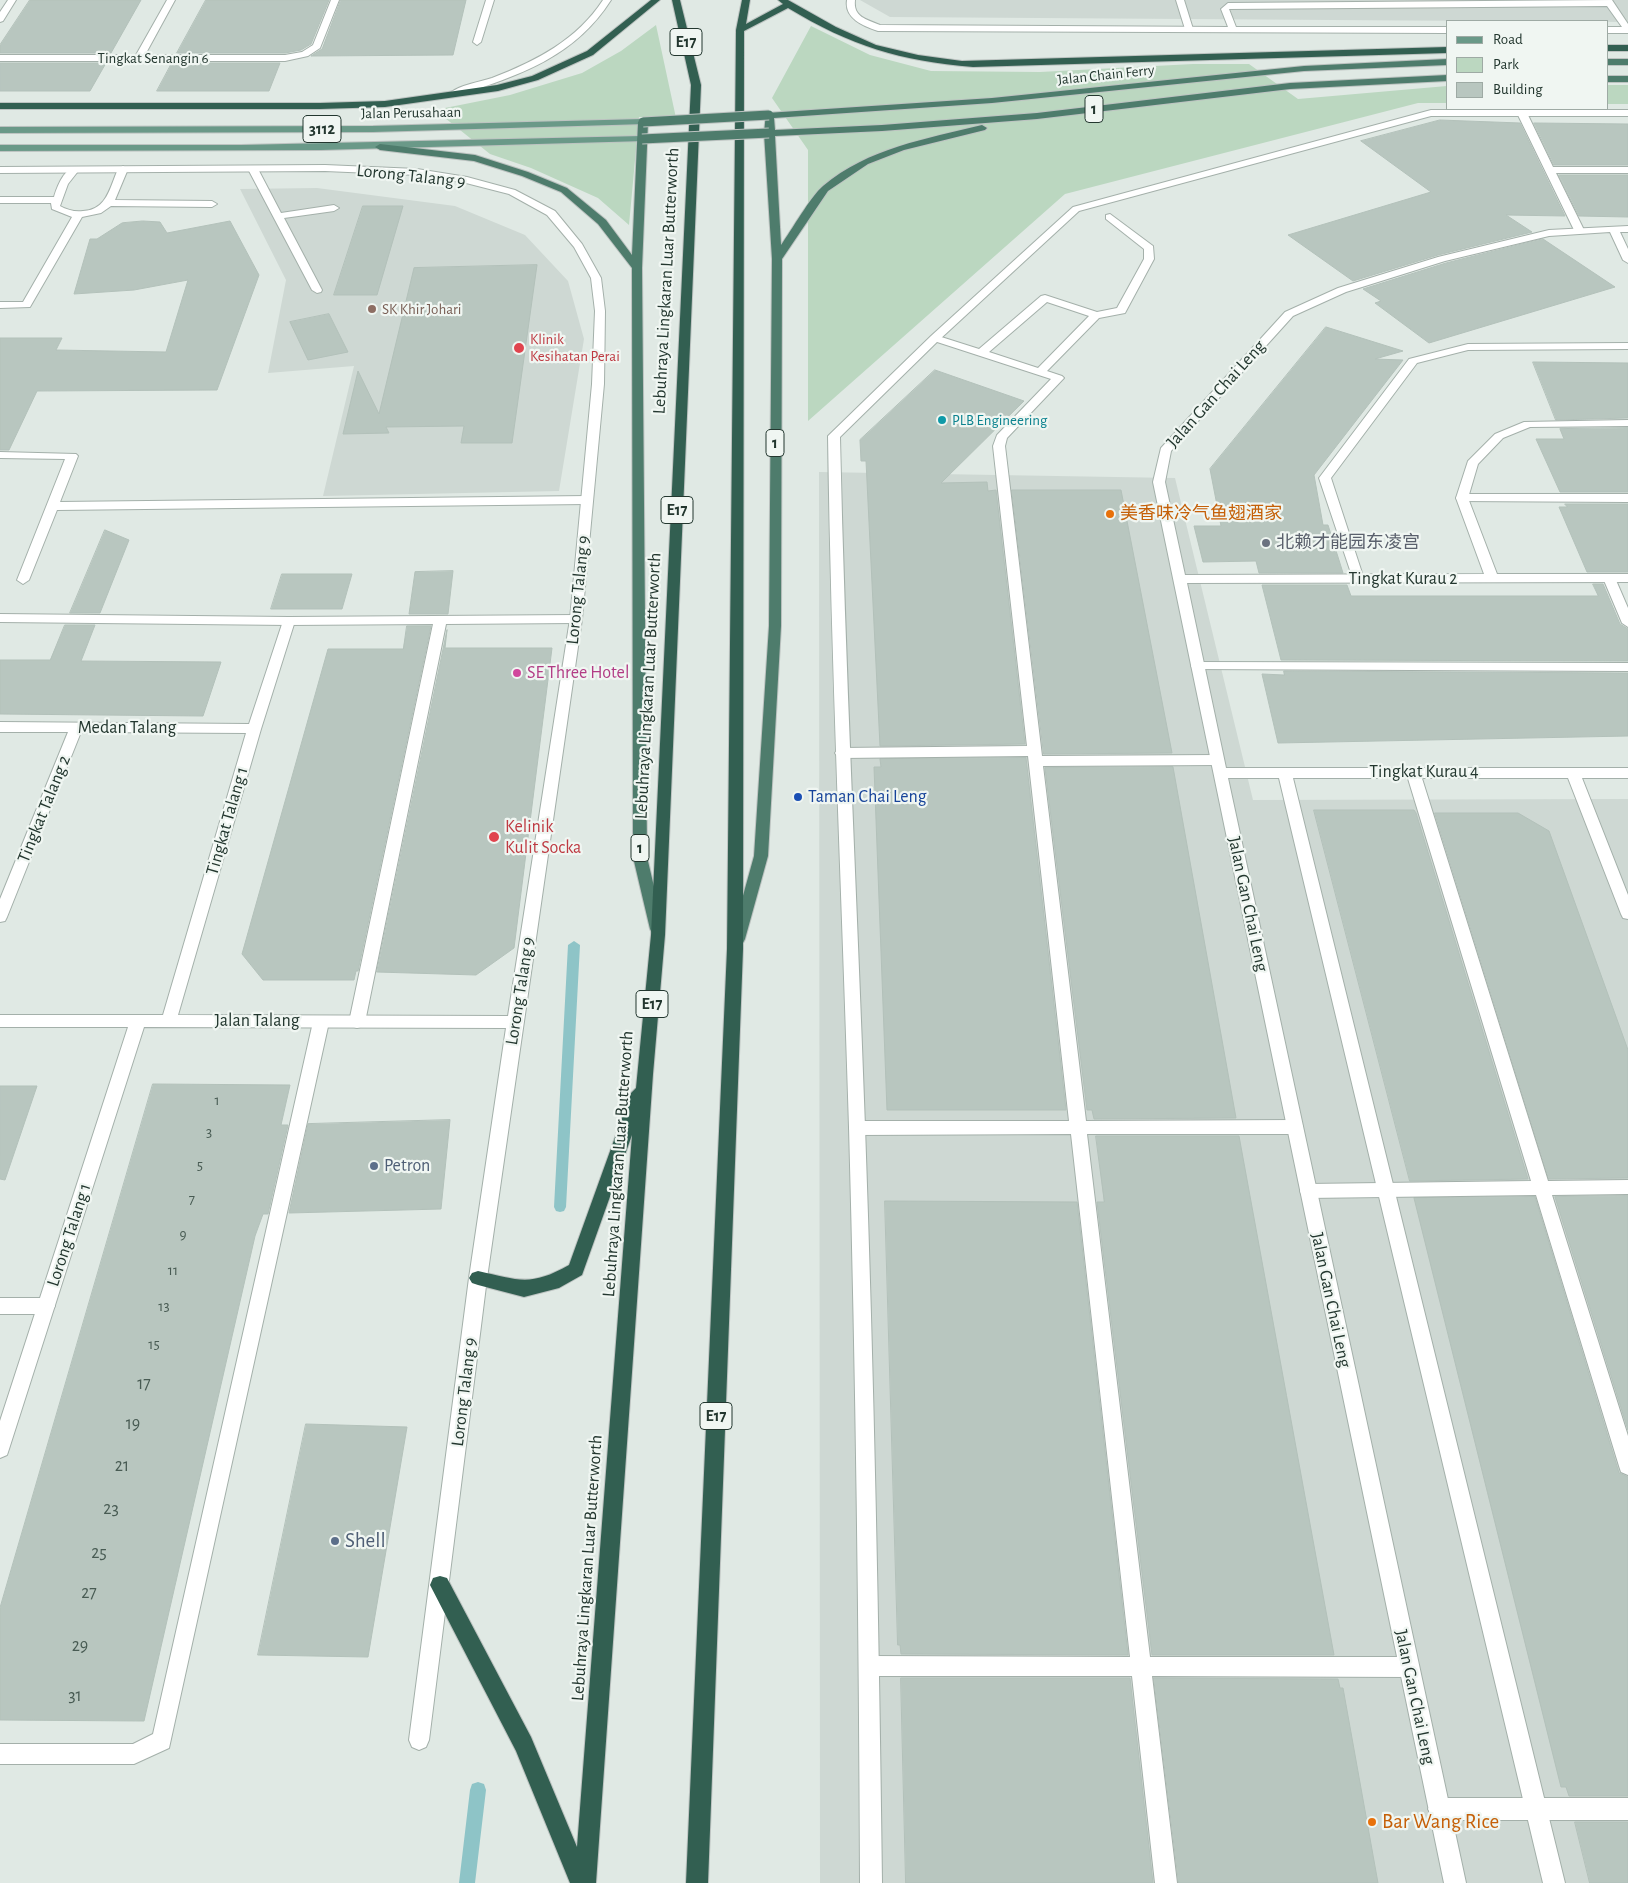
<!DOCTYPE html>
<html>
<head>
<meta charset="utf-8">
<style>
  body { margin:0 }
  #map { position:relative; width:1628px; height:1883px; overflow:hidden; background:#e0e9e4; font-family:"Alegreya Sans",sans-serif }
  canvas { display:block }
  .legend { position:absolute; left:1446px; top:20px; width:162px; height:90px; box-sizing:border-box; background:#f0f6f2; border:1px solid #9eaaa4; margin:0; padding:6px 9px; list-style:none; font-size:15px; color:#23372f }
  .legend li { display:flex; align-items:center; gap:10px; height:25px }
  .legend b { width:25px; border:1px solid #9eaaa4 }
</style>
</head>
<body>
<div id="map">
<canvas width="1628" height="1883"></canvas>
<ul class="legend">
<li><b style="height:6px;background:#6a9988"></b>Road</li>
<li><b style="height:14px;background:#bbd7c0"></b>Park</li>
<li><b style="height:14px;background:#b8c6bf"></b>Building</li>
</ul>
</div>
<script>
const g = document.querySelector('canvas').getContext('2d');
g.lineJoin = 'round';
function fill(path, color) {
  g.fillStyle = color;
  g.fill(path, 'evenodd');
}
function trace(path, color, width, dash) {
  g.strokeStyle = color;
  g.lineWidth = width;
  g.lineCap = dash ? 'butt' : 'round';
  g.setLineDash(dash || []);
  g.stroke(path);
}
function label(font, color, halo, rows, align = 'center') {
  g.font = font + ' "Alegreya Sans","Noto Sans SC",sans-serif';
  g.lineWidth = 4.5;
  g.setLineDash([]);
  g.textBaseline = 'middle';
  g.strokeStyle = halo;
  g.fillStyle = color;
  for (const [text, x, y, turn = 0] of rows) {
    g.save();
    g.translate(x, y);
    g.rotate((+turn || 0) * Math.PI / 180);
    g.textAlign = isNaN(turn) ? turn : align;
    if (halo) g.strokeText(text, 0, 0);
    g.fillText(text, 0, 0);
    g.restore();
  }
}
fill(new Path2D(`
  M 860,0 L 1628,0 L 1628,22 L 890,17 Z
  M 317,188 L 455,206 L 525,235 L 568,281 L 584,339 L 559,491 L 323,496 L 354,366 L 268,373 L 286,280 L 240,189 Z
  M 819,472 L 1175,478 L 1253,800 L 1628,799 L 1628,1883 L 820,1883 Z`), '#ced8d3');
fill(new Path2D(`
  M 656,25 L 676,118 L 639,117 L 629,225 L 598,198 L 531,168 L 490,154 L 435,110 L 510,95 L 582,73 L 621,51 Z
  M 811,26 L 870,55 L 931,71 L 1040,72 L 1193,64 L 1249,64 L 1298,99 L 1447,86 L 1447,103 L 1418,103 L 1065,194 L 808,421 L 808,150 L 772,98 Z
  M 1607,85 L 1628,85 L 1628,104 L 1607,104 Z`), '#bbd7c0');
fill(new Path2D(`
  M 574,941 L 580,945 L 566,1207 L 564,1211 L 560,1212 L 556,1211 L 554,1207 L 568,945 Z
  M 478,1782 L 484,1784 L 486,1790 L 475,1883 L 459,1883 L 470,1790 L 472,1784 Z`), '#8ec4c7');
const building = new Path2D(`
  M 30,0 L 141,0 L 111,53 L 0,53 L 0,45 Z
  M 206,0 L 329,0 L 311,44 L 301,50 L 285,53 L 177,53 Z
  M 341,0 L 466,0 L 453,55 L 311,56 L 322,49 Z
  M 0,63 L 106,63 L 90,91 L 0,91 Z
  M 172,63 L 280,63 L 269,91 L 157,91 Z
  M 1440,120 L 1520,123 L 1565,216 L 1506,215 L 1532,232 L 1438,255 L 1353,281 L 1288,235 L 1431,192 L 1361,141 Z
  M 1534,123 L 1628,124 L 1628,165 L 1554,165 Z
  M 1559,175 L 1628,175 L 1628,217 L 1579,216 Z
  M 363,206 L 403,206 L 377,295 L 334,295 Z
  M 143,221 L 160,222 L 167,233 L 230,221 L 259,275 L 217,390 L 37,391 L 9,450 L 0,450 L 0,338 L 62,338 L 56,350 L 166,352 L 188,280 L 134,290 L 74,294 L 90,239 L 97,239 L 122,223 Z
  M 1543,239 L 1615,287 L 1429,343 L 1375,303 L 1381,301 L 1363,289 L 1446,263 Z
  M 537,265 L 512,443 L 461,443 L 464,426 L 386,427 L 389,433 L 343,434 L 358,371 L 379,414 L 414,268 Z
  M 329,314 L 348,352 L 308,360 L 290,322 Z
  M 1326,327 L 1403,351 L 1375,359 L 1403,360 L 1314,475 L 1323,525 L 1328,525 L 1343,573 L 1259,573 L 1256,561 L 1203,562 L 1194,526 L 1221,526 L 1210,469 Z
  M 1533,362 L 1628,363 L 1628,418 L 1556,420 Z
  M 935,370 L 1024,401 L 941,483 L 987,482 L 988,491 L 996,490 L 1025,744 L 880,746 L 866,461 L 861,461 L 860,440 Z
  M 1628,428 L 1628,492 L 1560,492 L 1536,439 L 1564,439 L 1560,429 Z
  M 1012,490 L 1121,490 L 1172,753 L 1044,754 Z
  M 1565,504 L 1628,504 L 1628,572 L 1587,572 L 1559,507 L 1567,507 Z
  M 105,530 L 129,540 L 100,613 L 70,613 Z
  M 453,571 L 448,614 L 409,614 L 415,572 Z
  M 282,574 L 352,574 L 342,609 L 271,609 Z
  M 1593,584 L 1603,584 L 1620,624 L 1628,629 L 1628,661 L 1281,660 L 1262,585 L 1347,585 L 1351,596 L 1598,596 Z
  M 65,625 L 95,625 L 81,661 L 221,662 L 203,716 L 0,714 L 0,660 L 50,660 Z
  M 407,626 L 431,626 L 358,971 L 356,971 L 354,980 L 263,980 L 242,954 L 328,649 L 403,649 Z
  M 447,630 L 445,648 L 552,648 L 514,948 L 476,975 L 377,972 Z
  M 1284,671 L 1628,673 L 1628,736 L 1278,743 L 1262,674 L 1284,675 Z
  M 1026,758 L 1066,1110 L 887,1110 L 874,767 L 881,767 L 880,759 Z
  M 1173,767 L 1236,1118 L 1094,1119 L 1092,1110 L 1087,1110 L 1045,768 Z
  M 1314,810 L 1414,810 L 1416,813 L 1528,1179 L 1410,1181 Z
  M 1435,813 L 1518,813 L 1549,831 L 1628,1050 L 1628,1178 L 1549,1179 Z
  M 153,1084 L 290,1085 L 281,1125 L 288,1125 L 268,1214 L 263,1214 L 255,1236 L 144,1721 L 0,1720 L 0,1608 Z
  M 0,1086 L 37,1086 L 5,1180 L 0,1179 Z
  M 450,1120 L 441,1209 L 289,1213 L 308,1124 Z
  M 1096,1136 L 1239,1136 L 1334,1655 L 1152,1655 L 1097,1202 L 1104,1202 Z
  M 1628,1196 L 1628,1430 L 1555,1197 Z
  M 1535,1197 L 1619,1473 L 1628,1477 L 1628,1796 L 1569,1796 L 1566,1787 L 1561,1787 L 1414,1198 Z
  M 885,1201 L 1077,1202 L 1128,1655 L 901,1654 L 900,1645 L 898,1645 Z
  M 306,1424 L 407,1427 L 368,1657 L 258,1655 Z
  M 901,1678 L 1130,1678 L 1153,1883 L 906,1883 Z
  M 1154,1678 L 1338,1679 L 1340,1688 L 1343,1688 L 1378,1883 L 1179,1883 Z
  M 1575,1822 L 1628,1822 L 1628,1883 L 1590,1883 Z`);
fill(building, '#b8c6bf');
trace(building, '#b3c1ba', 1);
const service = new Path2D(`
  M 1176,0 L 1184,0 L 1193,29 L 1192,31 L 1185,29 Z
  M 1522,110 L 1527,113 L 1553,167 L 1628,167 L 1628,173 L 1556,173 L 1584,230 L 1583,232 L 1575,232 L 1574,230 L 1517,113 Z
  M 123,166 L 128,169 L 115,200 L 212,201 L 217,204 L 212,207 L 111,206 L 101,213 L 82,217 L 30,307 L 0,308 L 0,302 L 23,302 L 72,217 L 52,209 L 51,203 L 0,203 L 0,197 L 54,197 C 57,187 63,171 74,167 L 79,170 L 68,184 L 60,206 C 67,210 75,212 83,211 C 107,210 110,187 118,169 Z
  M 253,166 L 258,169 L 281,213 L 334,205 L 339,208 L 334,211 L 284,218 L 322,290 L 321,292 L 317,293 L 312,290 L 248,169 Z
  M 1110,214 L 1153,246 L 1154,259 L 1125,313 L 1099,318 L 1047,371 L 1062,376 L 1064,378 L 1007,438 L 1005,446 L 1042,756 L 1217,755 L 1222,757 L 1224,760 L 1222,763 L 1217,765 L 1043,766 L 1086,1121 L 1295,1120 L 1301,1122 L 1303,1127 L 1301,1132 L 1295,1134 L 1087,1134 L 1150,1657 L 1409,1657 L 1416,1660 L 1419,1667 L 1416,1674 L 1409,1677 L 1152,1676 L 1177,1883 L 1155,1883 L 1132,1676 L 869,1676 L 862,1673 L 859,1666 L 862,1659 L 869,1656 L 1130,1657 L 1071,1134 L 857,1135 L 851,1133 L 849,1128 L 851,1123 L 857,1121 L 1069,1121 L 1028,756 L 842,758 L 837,756 L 835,753 L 837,750 L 842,748 L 1027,746 L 993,446 L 997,435 L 1051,379 L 931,340 L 930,338 L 935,335 L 979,349 L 1041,296 L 1045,295 L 1097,312 L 1117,308 L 1144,259 L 1144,249 L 1106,219 L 1106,215 ZM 1047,302 L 1089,316 L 1038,368 L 989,352 Z
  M 1628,343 L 1628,349 L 1468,350 L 1417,363 L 1331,478 L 1364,579 L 1362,582 L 1354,582 L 1319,478 L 1409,359 L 1468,344 Z
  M 0,452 L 76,454 L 78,456 L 60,502 L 587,496 L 593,500 L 587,504 L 57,510 L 29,580 L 23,584 L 17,580 L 65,459 L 0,458 Z
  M 1462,494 L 1628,494 L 1628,502 L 1458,501 L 1456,498 L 1458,495 Z
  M 1609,574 L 1615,578 L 1628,608 L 1628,627 L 1622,623 L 1603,578 Z
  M 0,614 L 289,617 L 576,615 L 582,619 L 576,623 L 446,624 L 365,1022 L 363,1026 L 357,1028 L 351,1026 L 349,1022 L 433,624 L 289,625 L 0,622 Z
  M 1198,662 L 1628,663 L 1628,671 L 1193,669 L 1191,666 L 1193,663 Z
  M 1413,767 L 1418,769 L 1420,772 L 1548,1181 L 1628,1180 L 1628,1194 L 1552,1195 L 1628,1436 L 1628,1475 L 1621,1472 L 1619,1466 L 1536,1195 L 1308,1198 L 1302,1196 L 1300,1191 L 1302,1186 L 1308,1184 L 1531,1181 L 1406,772 L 1408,769 Z
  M 321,1016 L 327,1018 L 329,1022 L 169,1748 L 134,1764 L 0,1764 L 0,1744 L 133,1744 L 153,1734 L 313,1022 L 315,1018 Z
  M 0,1298 L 46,1298 L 52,1301 L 55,1306 L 52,1311 L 46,1314 L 0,1314 Z
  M 1439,1798 L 1628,1798 L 1628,1820 L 1439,1820 L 1432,1816 L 1428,1809 L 1432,1802 Z`);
const minor = new Path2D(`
  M 8,0 L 16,0 L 3,21 L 0,22 L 0,12 Z
  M 167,0 L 175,0 L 145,55 L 285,55 L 302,52 L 313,45 L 331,0 L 339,0 L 320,48 L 308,56 L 285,61 L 0,61 L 0,55 L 136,55 Z
  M 486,0 L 494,0 L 481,42 L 477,45 L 473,42 Z
  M 603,0 L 611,0 C 574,58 519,75 457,96 L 454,97 L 449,94 C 459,85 479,82 492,78 C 536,61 577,40 603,0 Z
  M 847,0 L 855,0 C 853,17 866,19 880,25 L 1228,27 L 1221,9 L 1228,3 L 1612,0 L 1628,24 L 1628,33 L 1607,33 L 1607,27 L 1622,27 L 1607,6 L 1229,9 L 1236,27 L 1447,27 L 1447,33 L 878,31 C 863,26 844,18 847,0 Z
  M 1431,110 L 1628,110 L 1628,116 L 1431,116 L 1079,211 L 939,340 L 840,437 C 845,667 857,897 865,1127 C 874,1379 879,1631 882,1883 L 860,1883 C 859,1631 856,1379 849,1127 C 842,896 831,666 828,436 L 931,336 L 1073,207 Z
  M 325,165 L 417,169 L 467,177 L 515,190 L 555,211 L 582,244 L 601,278 L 605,311 L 604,384 L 582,619 L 487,1278 L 429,1740 L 426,1747 L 419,1750 L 412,1747 L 409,1740 L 469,1278 L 506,1028 L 144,1027 L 9,1449 L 7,1455 L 0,1458 L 0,1421 L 128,1027 L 0,1027 L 0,1015 L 163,1015 L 246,733 L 81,732 L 7,917 L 5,921 L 0,922 L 0,899 L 68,732 L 0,732 L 0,722 L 249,724 L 283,621 L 289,617 L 294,618 L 295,621 L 261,729 L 178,1015 L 508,1016 L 570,619 L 592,384 L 595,311 L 591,278 L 574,247 L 547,215 L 509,194 L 466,183 L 417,175 L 325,171 L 0,173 L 0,167 Z
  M 1628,226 L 1628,232 L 1620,232 L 1628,249 L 1628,263 L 1623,260 L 1610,232 L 1549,236 L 1445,261 L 1346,292 L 1293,316 L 1171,451 L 1165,482 L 1185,575 L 1484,574 L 1456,498 L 1468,461 L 1495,434 L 1524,422 L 1628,420 L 1628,426 L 1530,427 L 1503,438 L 1478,464 L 1468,498 L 1497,574 L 1628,574 L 1628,582 L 1187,583 L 1226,768 L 1628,768 L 1628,778 L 1582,778 L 1628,895 L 1628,919 L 1623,918 L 1621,914 L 1568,778 L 1293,778 L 1565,1883 L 1543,1883 L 1279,778 L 1228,778 L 1466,1883 L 1444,1883 L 1153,482 L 1161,448 L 1285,312 L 1338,288 L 1438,257 L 1549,230 Z`);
const primary = new Path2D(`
  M 643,119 L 646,120 L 646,124 L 373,132 L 0,133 L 0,127 L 373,126 Z
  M 642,136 L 645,137 L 645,141 L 321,150 L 0,151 L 0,145 L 241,145 Z`);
const trunk = new Path2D(`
  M 1447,59 L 1447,65 L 1304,71 L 992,103 L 774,118 L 775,130 L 882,125 L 1037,113 L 1290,83 L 1447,75 L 1447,81 L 1290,89 L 1037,119 L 882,131 L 775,136 L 781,245 C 791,231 811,196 823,186 C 868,148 926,139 982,125 L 987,128 L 985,130 L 904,150 L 868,164 L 828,191 L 782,259 L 781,626 L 768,856 L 745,939 L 743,943 L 738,945 L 733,943 L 731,939 L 754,856 L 769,626 L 772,259 L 764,133 L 766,113 L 992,98 L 1304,66 Z
  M 1607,59 L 1628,59 L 1628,65 L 1607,65 Z
  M 1607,76 L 1628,76 L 1628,82 L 1607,82 Z
  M 643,119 L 648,122 L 642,268 L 647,857 L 664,929 L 662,933 L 657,935 L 652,933 L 650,929 L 633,857 L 632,268 L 598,224 L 561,192 L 522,176 L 474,161 L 380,150 L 375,147 L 380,144 L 475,155 L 528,172 L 567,188 L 606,220 L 632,255 L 638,122 Z`);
const motorway = new Path2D(`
  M 651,0 L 660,0 L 593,55 L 538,80 L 498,91 L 385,107 L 320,109 L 0,109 L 0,103 L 320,103 L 385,101 L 497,85 L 532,76 L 587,51 Z
  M 672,0 L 680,0 L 701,85 L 665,935 L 653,1074 L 596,1883 L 570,1883 L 516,1751 L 430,1585 L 433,1578 L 440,1576 L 447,1578 L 531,1737 L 577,1847 L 632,1135 L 582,1275 L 559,1288 L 524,1297 L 478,1285 L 472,1283 L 469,1278 L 472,1273 L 478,1271 C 519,1280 530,1287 569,1265 L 631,1093 L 636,1088 L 651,935 L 691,85 Z
  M 742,0 L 750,0 L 746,24 L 783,4 L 778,0 L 788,0 L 836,27 L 876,45 L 918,55 L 962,61 L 1447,47 L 1447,53 L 973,67 C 900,61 851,46 788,8 L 744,31 L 743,949 L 708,1883 L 686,1883 L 727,949 L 736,30 Z
  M 1607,45 L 1628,45 L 1628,51 L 1607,51 Z`);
trace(service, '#a4b0aa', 2);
trace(minor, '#a4b0aa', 2);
trace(primary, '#bdc3c1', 2);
trace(trunk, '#bdc3c1', 2);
trace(motorway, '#bdc3c1', 2);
fill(service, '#fff');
fill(minor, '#fff');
fill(primary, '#6a9988');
fill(trunk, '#4e7c6c');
fill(motorway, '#325f51');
const trunkBridge = new Path2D(`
  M 643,122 L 769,115
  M 642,139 L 769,133`);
trace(trunkBridge, '#bdc3c1', 11, []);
trace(trunkBridge, '#4e7c6c', 9);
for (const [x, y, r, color] of [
  [372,309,5,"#8d6e63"],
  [519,348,6,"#e0444e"],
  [942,420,5,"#0f9aa8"],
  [1110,514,5,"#e8710a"],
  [1266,543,5,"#6b7280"],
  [517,673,5,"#d1479c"],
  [798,797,5,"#1a4fb4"],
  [494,837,6,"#e0444e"],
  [374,1166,5,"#5c6f8a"],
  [335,1541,5,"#5c6f8a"],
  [1372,1822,5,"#e8710a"]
]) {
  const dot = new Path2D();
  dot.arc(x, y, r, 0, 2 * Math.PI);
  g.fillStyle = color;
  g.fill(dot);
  trace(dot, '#f0f6f2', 2);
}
label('15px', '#23372f', '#f0f6f2', [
  ["Tingkat Senangin 6",153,58],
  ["Jalan Chain Ferry",1106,75,-6],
  ["Jalan Perusahaan",411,113,-1]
]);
label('15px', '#785e54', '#f0f6f2', [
  ["SK Khir Johari",382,309]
], 'left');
label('15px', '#be3a42', '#f0f6f2', [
  ["Klinik",530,339],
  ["Kesihatan Perai",530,356]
], 'left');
label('15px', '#0d838f', '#f0f6f2', [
  ["PLB Engineering",952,420]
], 'left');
label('15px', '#485b53', null, [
  ["1",217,1100],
  ["3",209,1132],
  ["5",200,1165],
  ["7",192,1199],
  ["9",183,1234],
  ["11",173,1270],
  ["13",164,1306],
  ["15",154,1344]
]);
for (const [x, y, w] of [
  [686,42,32],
  [1094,109,18],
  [322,129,38],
  [775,443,18],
  [677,510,32],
  [640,848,18],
  [652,1004,32],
  [716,1416,32]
]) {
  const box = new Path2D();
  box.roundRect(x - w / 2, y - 13.5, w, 27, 4);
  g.fillStyle = '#f0f6f2';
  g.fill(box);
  trace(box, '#23372f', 1);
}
label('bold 16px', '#23372f', null, [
  ["E17",686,42],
  ["1",1094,109],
  ["3112",322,129],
  ["1",775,443],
  ["E17",677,510],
  ["1",640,848],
  ["E17",652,1004],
  ["E17",716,1416]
]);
label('18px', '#23372f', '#f0f6f2', [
  ["Lorong Talang 9",411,176,6],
  ["Lebuhraya Lingkaran Luar Butterworth",666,281,-87],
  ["Jalan Gan Chai Leng",1216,394,-48],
  ["Tingkat Kurau 2",1403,579],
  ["Lorong Talang 9",578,590,-84],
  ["Lebuhraya Lingkaran Luar Butterworth",648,686,-87],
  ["Medan Talang",127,728],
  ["Tingkat Kurau 4",1424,772],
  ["Tingkat Talang 2",44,809,-68],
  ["Tingkat Talang 1",227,821,-74],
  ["Jalan Gan Chai Leng",1248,904,78],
  ["Lorong Talang 9",520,991,-81],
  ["Jalan Talang",257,1021],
  ["Lebuhraya Lingkaran Luar Butterworth",618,1164,-86],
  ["Lorong Talang 1",69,1235,-72],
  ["Jalan Gan Chai Leng",1331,1300,78],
  ["Lorong Talang 9",464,1392,-83],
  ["Lebuhraya Lingkaran Luar Butterworth",587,1568,-86],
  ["Jalan Gan Chai Leng",1415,1697,78]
]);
label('18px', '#c56008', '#f0f6f2', [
  ["美香味冷气鱼翅酒家",1120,514]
], 'left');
label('18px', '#5b616d', '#f0f6f2', [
  ["北赖才能园东凌宫",1276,543]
], 'left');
label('18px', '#b23c85', '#f0f6f2', [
  ["SE Three Hotel",527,673]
], 'left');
label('18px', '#164399', '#f0f6f2', [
  ["Taman Chai Leng",808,797]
], 'left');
label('18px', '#be3a42', '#f0f6f2', [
  ["Kelinik",505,827],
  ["Kulit Socka",505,848]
], 'left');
label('18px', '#4e5e75', '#f0f6f2', [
  ["Petron",384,1166]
], 'left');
label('18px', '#485b53', null, [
  ["17",144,1384],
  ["19",133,1424],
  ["21",122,1466],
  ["23",111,1509],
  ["25",99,1553],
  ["27",89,1593],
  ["29",80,1646],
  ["31",75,1696]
]);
label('21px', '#4e5e75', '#f0f6f2', [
  ["Shell",345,1541]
], 'left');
label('21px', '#c56008', '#f0f6f2', [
  ["Bar Wang Rice",1382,1822]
], 'left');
</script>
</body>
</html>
